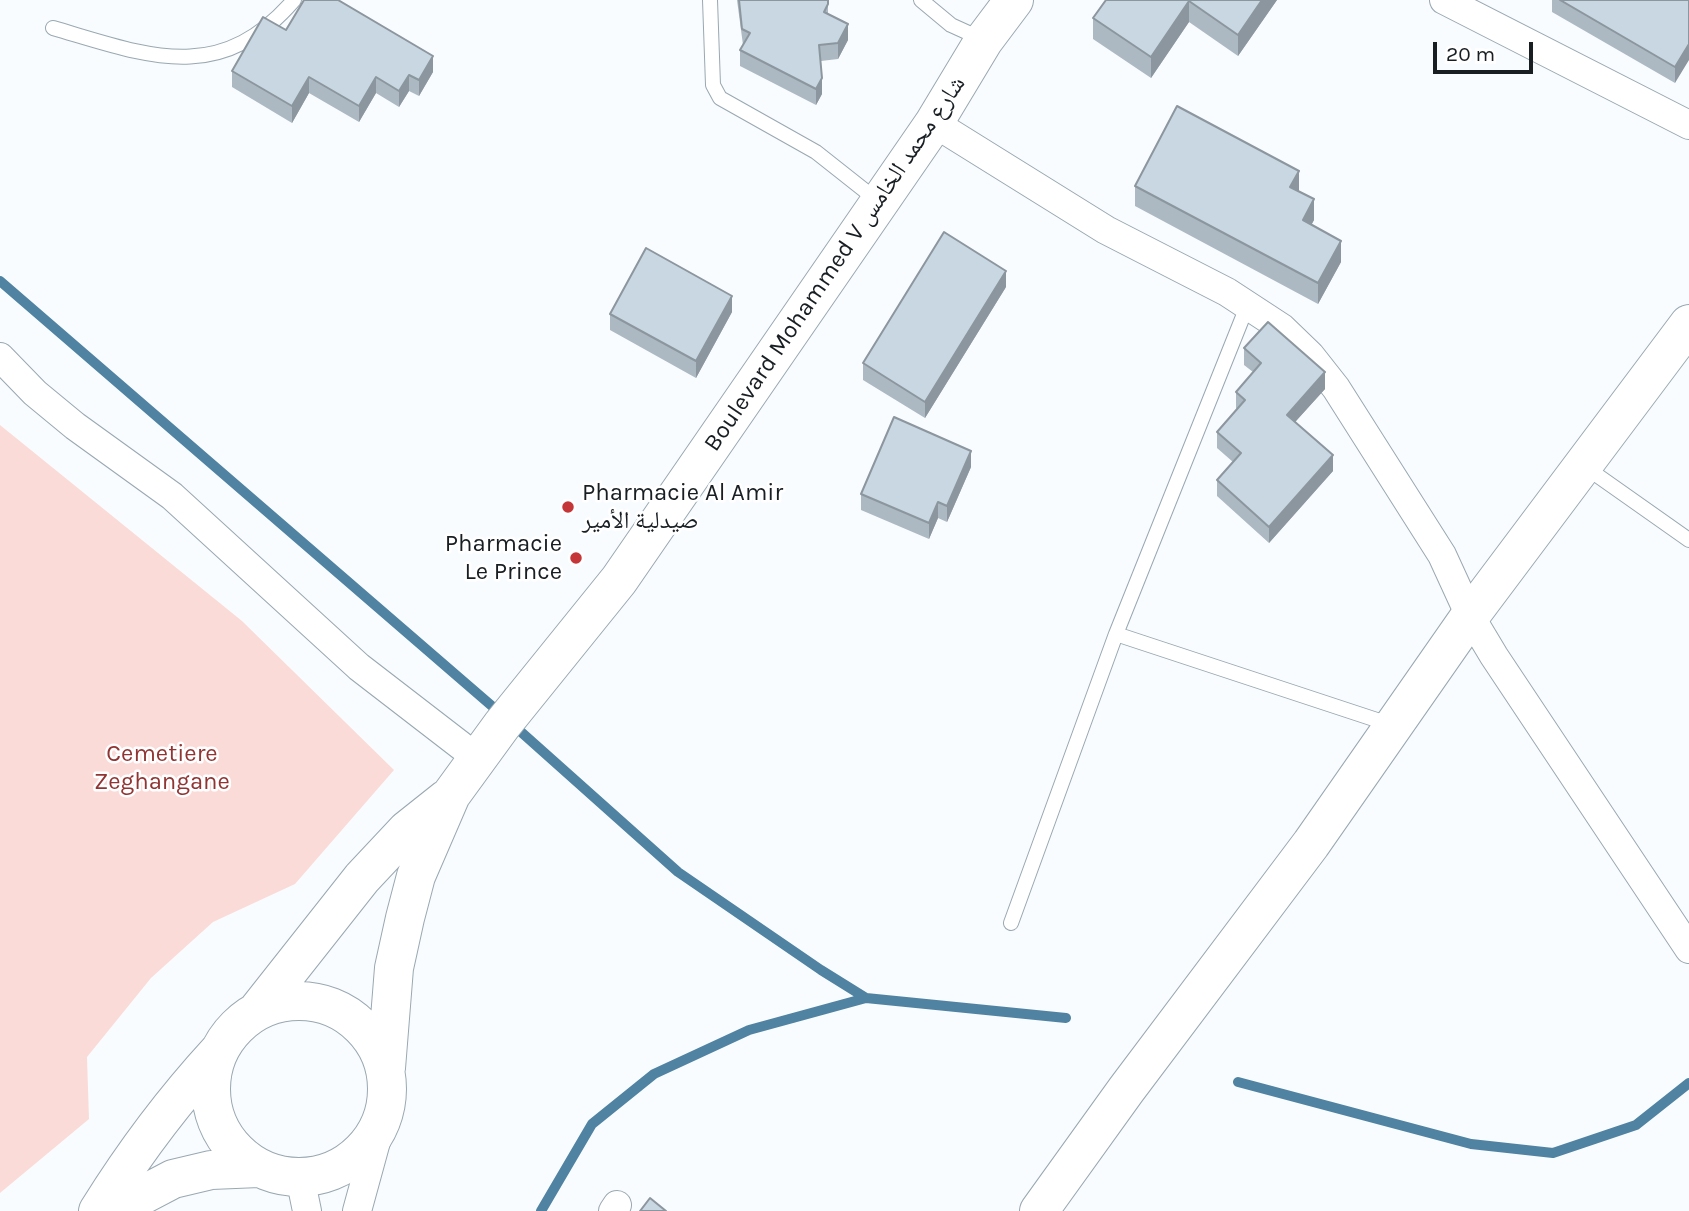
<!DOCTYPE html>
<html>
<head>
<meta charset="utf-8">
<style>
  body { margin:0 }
  #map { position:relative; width:1689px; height:1211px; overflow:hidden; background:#f9fcfe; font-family:Karla,sans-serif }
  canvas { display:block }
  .scale { position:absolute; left:1433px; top:42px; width:100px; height:32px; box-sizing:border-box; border:4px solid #181e22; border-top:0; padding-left:9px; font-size:21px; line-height:24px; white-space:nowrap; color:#181e22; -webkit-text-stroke:5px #fff; paint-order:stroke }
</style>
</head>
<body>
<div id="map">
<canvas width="1689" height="1211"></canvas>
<div class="scale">20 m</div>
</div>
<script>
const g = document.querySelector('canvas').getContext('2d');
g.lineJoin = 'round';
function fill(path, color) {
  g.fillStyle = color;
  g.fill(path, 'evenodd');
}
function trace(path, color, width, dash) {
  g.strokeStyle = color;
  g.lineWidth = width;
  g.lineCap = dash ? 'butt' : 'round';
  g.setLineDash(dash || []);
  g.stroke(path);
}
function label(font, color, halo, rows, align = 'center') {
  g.font = font + ' Karla,"Noto Naskh Arabic",sans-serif';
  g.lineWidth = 5;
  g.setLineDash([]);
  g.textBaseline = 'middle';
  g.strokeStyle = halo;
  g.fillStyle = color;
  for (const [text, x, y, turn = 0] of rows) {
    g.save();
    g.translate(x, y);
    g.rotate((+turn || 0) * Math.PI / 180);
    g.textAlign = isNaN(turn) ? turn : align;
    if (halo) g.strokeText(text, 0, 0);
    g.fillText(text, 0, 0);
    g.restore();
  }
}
fill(new Path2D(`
  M 0,425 L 242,621 L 394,770 L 295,884 L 213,922 L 151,978 L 87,1057 L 89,1119 L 0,1193 Z`), '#fbdbd8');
trace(new Path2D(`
  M 0,281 L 500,713
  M 511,723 L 678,872 L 821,970 L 866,998
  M 1238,1082 L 1471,1144 L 1553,1153 L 1636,1125 L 1689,1083
  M 541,1211 L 592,1124 L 654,1074 L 749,1030 L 866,998 L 1066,1018`), '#5082a2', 10);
const lane = new Path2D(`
  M 710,0 L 713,85 L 720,98 L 816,152 L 878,201
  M 921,0 L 951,25 L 984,40
  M 53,28 C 146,55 219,87 294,0
  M 1584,466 L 1689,540
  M 1116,634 L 1392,725
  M 1011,923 L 1116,634 L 1248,304`);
const street = new Path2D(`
  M 1444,0 L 1689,125
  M 934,123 L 1106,230 L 1227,292 L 1282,328 L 1310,355 L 1336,388 L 1442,555 L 1470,616 L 1494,656 L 1689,949
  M 0,357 L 35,393 L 75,426 L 172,496 L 359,667 L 477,758
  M 300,1177 L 307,1211
  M 357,1211 L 383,1116
  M 613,1211 L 617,1205`);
const secondary = new Path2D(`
  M211 1089a88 88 0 1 1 176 0a88 88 0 1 1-176 0Z
  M 257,1011 L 362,878 L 407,830 L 446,799
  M 386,1068 L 394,968 L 405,918 L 416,876 L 451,795 L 502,725 L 619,580 L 934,123 L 984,40 L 1014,0
  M 98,1211 C 134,1153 173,1101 219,1051
  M 112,1211 L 173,1179 L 211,1170 L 259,1168
  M 1039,1211 L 1126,1090 L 1311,844 L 1470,616 L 1689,324`);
trace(lane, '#99a8b2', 16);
trace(street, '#99a8b2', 30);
trace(secondary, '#99a8b2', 40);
trace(lane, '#fff', 14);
trace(street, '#fff', 28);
trace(secondary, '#fff', 38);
fill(new Path2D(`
  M 737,0 L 828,0 L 828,14 L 848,40 L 838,59 L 821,61 L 822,94 L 816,105 L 740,66 L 740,50 L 743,45 Z
  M 1106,0 L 1277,0 L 1238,56 L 1189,22 L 1151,78 L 1093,39 L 1093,18 Z
  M 1552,0 L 1689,0 L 1675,83 L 1552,12 Z
  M 286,30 L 433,72 L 419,96 L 409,91 L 399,107 L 376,93 L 359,122 L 309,93 L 292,123 L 232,87 L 232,71 Z
  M 1135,186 L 1299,191 L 1314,220 L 1311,225 L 1341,262 L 1318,304 L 1135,206 Z
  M 1006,287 L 925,418 L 863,380 L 863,363 Z
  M 732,312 L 696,378 L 610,330 L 610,314 Z
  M 1244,348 L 1325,389 L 1295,422 L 1333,471 L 1269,543 L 1217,496 L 1217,480 L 1233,462 L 1217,448 L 1217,432 L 1237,409 L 1236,408 L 1236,392 L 1253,372 L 1244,365 Z
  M 971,467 L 947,522 L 938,518 L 929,539 L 861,510 L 861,494 Z`), '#acb9c2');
fill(new Path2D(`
  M 1262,0 L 1277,0 L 1238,56 L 1238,35 Z
  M 1189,1 L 1189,22 L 1151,78 L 1151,57 Z
  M 848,24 L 848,40 L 838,59 L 838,43 Z
  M 1689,44 L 1689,60 L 1675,83 L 1675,67 Z
  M 433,56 L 433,72 L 419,96 L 419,80 Z
  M 409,75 L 409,91 L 399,107 L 399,91 Z
  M 309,77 L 309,93 L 292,123 L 292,106 Z
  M 376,77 L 376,93 L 359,122 L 359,106 Z
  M 822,78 L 822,94 L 816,105 L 816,89 Z
  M 1299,171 L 1299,191 L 1290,187 Z
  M 1314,199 L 1314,220 L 1303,241 L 1303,220 Z
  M 1341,241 L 1341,262 L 1318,304 L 1318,283 Z
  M 1006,271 L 1006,287 L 925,418 L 925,402 Z
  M 732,296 L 732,312 L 696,378 L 696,361 Z
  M 1325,372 L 1325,389 L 1287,431 L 1287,415 Z
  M 971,451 L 971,467 L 947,522 L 947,506 Z
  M 1333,455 L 1333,471 L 1269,543 L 1269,527 Z
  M 938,502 L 938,518 L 929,539 L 929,523 Z`), '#8c969e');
const building = new Path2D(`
  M 304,0 L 338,0 L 433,56 L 419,80 L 409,75 L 399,91 L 376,77 L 359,106 L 309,77 L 292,106 L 232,71 L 263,17 L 286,30 Z
  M 739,0 L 828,0 L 828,4 L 824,12 L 848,24 L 838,43 L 819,45 L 822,78 L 816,89 L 740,50 L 750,33 L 742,29 Z
  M 1106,0 L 1262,0 L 1238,35 L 1189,1 L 1151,57 L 1093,18 Z
  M 1560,0 L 1689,0 L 1689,44 L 1675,67 Z
  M 1177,106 L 1299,171 L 1290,187 L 1314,199 L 1303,220 L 1341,241 L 1318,283 L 1135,186 Z
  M 944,232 L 1006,271 L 925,402 L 863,363 Z
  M 646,248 L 732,296 L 696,361 L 610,314 Z
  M 1268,322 L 1325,372 L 1287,415 L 1333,455 L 1269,527 L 1217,480 L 1241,453 L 1217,432 L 1245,400 L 1236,392 L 1261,363 L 1244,348 Z
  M 894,417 L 971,451 L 947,506 L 938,502 L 929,523 L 861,494 Z
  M 650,1198 L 666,1211 L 640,1211 Z`);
fill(building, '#c8d7e2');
trace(building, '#8c969e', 2);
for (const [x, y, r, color] of [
  [568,507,7,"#c53639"],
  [576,558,7,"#c53639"]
]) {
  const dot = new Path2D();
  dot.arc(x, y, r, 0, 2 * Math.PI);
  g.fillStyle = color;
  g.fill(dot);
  trace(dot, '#fff', 2.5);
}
label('24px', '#181e22', '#fff', [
  ["Boulevard Mohammed V شارع محمد الخامس",835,264,-56]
]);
label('24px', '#181e22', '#fff', [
  ["Pharmacie Al Amir",582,493],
  ["صيدلية الأمير",582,521],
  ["Pharmacie",562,544,"right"],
  ["Le Prince",562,572,"right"]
], 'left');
label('24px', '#903533', '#fff', [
  ["Cemetiere",162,754],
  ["Zeghangane",162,782]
]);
</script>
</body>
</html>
